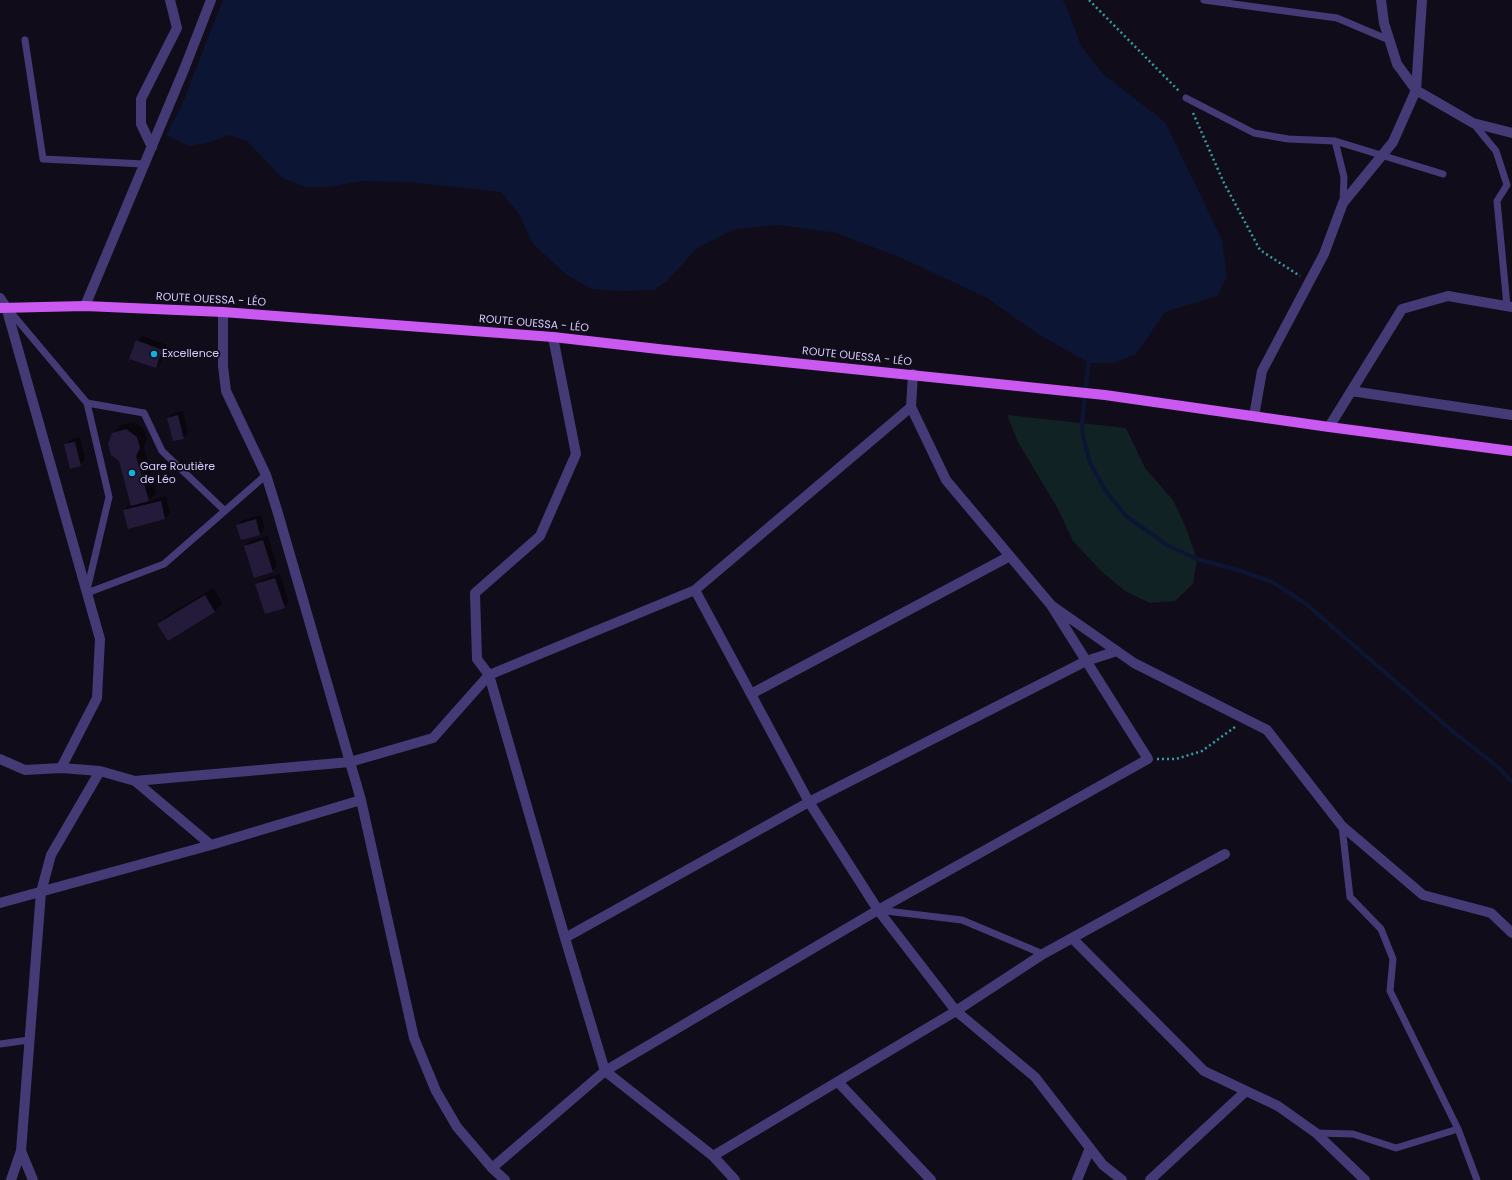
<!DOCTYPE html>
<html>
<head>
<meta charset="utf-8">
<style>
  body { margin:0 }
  canvas { display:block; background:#100c1a }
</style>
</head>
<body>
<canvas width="1512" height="1180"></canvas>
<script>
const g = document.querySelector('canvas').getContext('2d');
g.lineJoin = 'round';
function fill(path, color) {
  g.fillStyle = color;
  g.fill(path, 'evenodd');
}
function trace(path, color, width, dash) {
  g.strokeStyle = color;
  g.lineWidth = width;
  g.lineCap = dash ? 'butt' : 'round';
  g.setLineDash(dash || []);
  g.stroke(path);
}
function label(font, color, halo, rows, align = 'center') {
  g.font = font + ' Poppins,sans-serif';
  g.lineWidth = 3.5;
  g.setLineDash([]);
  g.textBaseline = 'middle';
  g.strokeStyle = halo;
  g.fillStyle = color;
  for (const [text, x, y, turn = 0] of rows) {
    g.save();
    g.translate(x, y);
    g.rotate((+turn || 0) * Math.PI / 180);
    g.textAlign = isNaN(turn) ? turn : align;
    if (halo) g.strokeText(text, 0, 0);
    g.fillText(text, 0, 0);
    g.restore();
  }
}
fill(new Path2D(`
  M 1007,415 L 1126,428 L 1145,468 L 1173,500 L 1184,523 L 1197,559 L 1193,584 L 1175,601 L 1150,603 L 1125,591 L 1101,571 L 1073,541 L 1058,509 L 1018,442 Z`), '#102223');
fill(new Path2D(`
  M 223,0 L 1062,0 L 1065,3 L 1081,46 L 1104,75 L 1165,122 L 1222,240 L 1227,277 L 1217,296 L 1165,312 L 1136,354 L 1114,363 L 1089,363 L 1038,334 L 987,298 L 904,259 L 837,233 L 779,225 L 735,229 L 697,248 L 667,281 L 654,290 L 620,291 L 592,289 L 567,275 L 533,244 L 519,214 L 501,192 L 409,182 L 361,181 L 329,187 L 305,187 L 282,178 L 247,141 L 229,135 L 207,143 L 189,146 L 166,135 L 181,107 Z`), '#0c1533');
fill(new Path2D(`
  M 142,336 L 167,345 L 161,362 L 156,367 L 136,341 Z
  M 183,411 L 188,433 L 183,438 L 168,418 L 173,413 Z
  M 134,422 L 144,429 L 147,439 L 144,447 L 156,493 L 148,501 L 166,496 L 170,513 L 165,518 L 124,510 L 129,505 L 132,505 L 113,433 L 121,425 Z
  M 80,437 L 85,460 L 80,465 L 65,445 L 70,440 Z
  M 261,515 L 265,529 L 260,534 L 238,525 L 243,520 Z
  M 268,536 L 277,566 L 272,571 L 245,546 L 250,541 Z
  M 280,574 L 289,602 L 284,607 L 257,585 L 262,580 Z
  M 213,588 L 223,603 L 215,611 L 168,639 L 159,624 L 166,616 Z`), '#0007');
trace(new Path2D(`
  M 1089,358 L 1082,423 L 1083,436 L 1090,463 L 1105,490 L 1126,516 L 1167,545 L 1197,559 L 1238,570 L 1272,582 L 1305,603 L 1457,735 L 1499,768 L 1512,782`), '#0c1533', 4);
fill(new Path2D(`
  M 136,340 L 162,350 L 156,368 L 129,359 Z
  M 178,415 L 184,439 L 173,441 L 167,418 Z
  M 126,429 L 137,437 L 140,448 L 136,456 L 149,501 L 131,506 L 119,461 L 111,455 L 108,444 L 112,433 Z
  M 75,442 L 81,466 L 70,469 L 64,444 Z
  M 161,501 L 165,519 L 128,529 L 123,510 Z
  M 256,519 L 260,535 L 241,540 L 236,525 Z
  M 263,540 L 273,572 L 254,578 L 244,546 Z
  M 275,578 L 285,608 L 265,614 L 255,584 Z
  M 205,595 L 215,612 L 168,641 L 157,624 Z`), '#241a39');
trace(new Path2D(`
  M 1089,0 L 1180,92
  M 1193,113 L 1224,183 L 1260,250 L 1300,276
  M 1157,759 L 1176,759 L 1202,751 L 1235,727`), '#359da3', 2.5, [2, 3]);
trace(new Path2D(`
  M 1204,0 L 1337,18 L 1389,40
  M 25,40 L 43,159 L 144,164
  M 1186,98 L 1254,133 L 1288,139 L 1335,141 L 1443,174
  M 1473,123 L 1496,151 L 1507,185 L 1497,201 L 1507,306
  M 1335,141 L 1344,177 L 1343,203
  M 8,309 L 87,403 L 109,497 L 87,590
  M 87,403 L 144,413 L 162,451 L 225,511
  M 87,593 L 164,564 L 266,475
  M 1342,826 L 1350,897 L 1381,929 L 1393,959 L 1390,991 L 1458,1129 L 1477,1180
  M 878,910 L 962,920 L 1043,954
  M 0,1044 L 29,1040
  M 1316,1133 L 1353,1134 L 1396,1148 L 1458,1129`), '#443a75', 7);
trace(new Path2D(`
  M 1381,0 L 1384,23 L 1397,64 L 1416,90 L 1473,123 L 1512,133
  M 152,147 L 141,124 L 141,99 L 177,28 L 170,0
  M 0,298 L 6,307 L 100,639 L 97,698 L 61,768
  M 85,306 L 185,67 L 211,0
  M 223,312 L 223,366 L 226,391 L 266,475 L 277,510 L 361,800 L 414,1038 L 436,1091 L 457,1127 L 492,1168 L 505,1180
  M 553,337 L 576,454 L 540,536 L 475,593 L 477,659 L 489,675 L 565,938 L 605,1071 L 713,1156 L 735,1180
  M 1351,391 L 1512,415
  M 911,407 L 946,480 L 1051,605 L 1134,663 L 1267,730 L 1342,826 L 1423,895 L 1491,913 L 1512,933
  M 1254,416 L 1262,371 L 1324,254 L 1343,203 L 1393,142 L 1416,90 L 1422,0
  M 1329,427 L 1402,309 L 1448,296 L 1512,307
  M 695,590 L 809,802 L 878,910 L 956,1011 L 1035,1077 L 1103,1165 L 1122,1180
  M 751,694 L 1010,556
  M 0,759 L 25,770 L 61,768 L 100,771 L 135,781 L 350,762 L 433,738 L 489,675 L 695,590 L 911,407 L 913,374
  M 135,781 L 211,845
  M 0,903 L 211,845 L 361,800
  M 565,938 L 809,802 L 1086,661 L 1117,651
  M 1072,938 L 1204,1071 L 1278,1106 L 1316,1133 L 1365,1180
  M 838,1082 L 931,1180
  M 21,1151 L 33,1180
  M 713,1156 L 956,1011 L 1043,954 L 1225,854
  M 492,1168 L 605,1071 L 878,910 L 1148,759 L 1051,605
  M 11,1180 L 21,1151 L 41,892 L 51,855 L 100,771
  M 1077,1180 L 1090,1148
  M 1150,1180 L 1246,1091`), '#443a75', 10);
trace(new Path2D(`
  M 0,308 L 85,306 L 223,312 L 553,337 L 667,350 L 1105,395 L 1329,427 L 1512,451`), '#ca59f2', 10);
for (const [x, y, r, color] of [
  [154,354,4,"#12b2de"],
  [132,473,4,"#12b2de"]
]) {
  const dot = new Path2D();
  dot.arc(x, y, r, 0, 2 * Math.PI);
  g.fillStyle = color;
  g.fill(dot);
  trace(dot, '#100c1a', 1.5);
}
label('11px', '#d5c9fb', '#100c1a', [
  ["ROUTE OUESSA - LÉO",211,300,3],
  ["ROUTE OUESSA - LÉO",534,324,5],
  ["ROUTE OUESSA - LÉO",857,357,6]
]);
label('11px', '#d5c9fb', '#100c1a', [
  ["Excellence",162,354],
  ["Gare Routière",140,467],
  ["de Léo",140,480]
], 'left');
</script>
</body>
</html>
